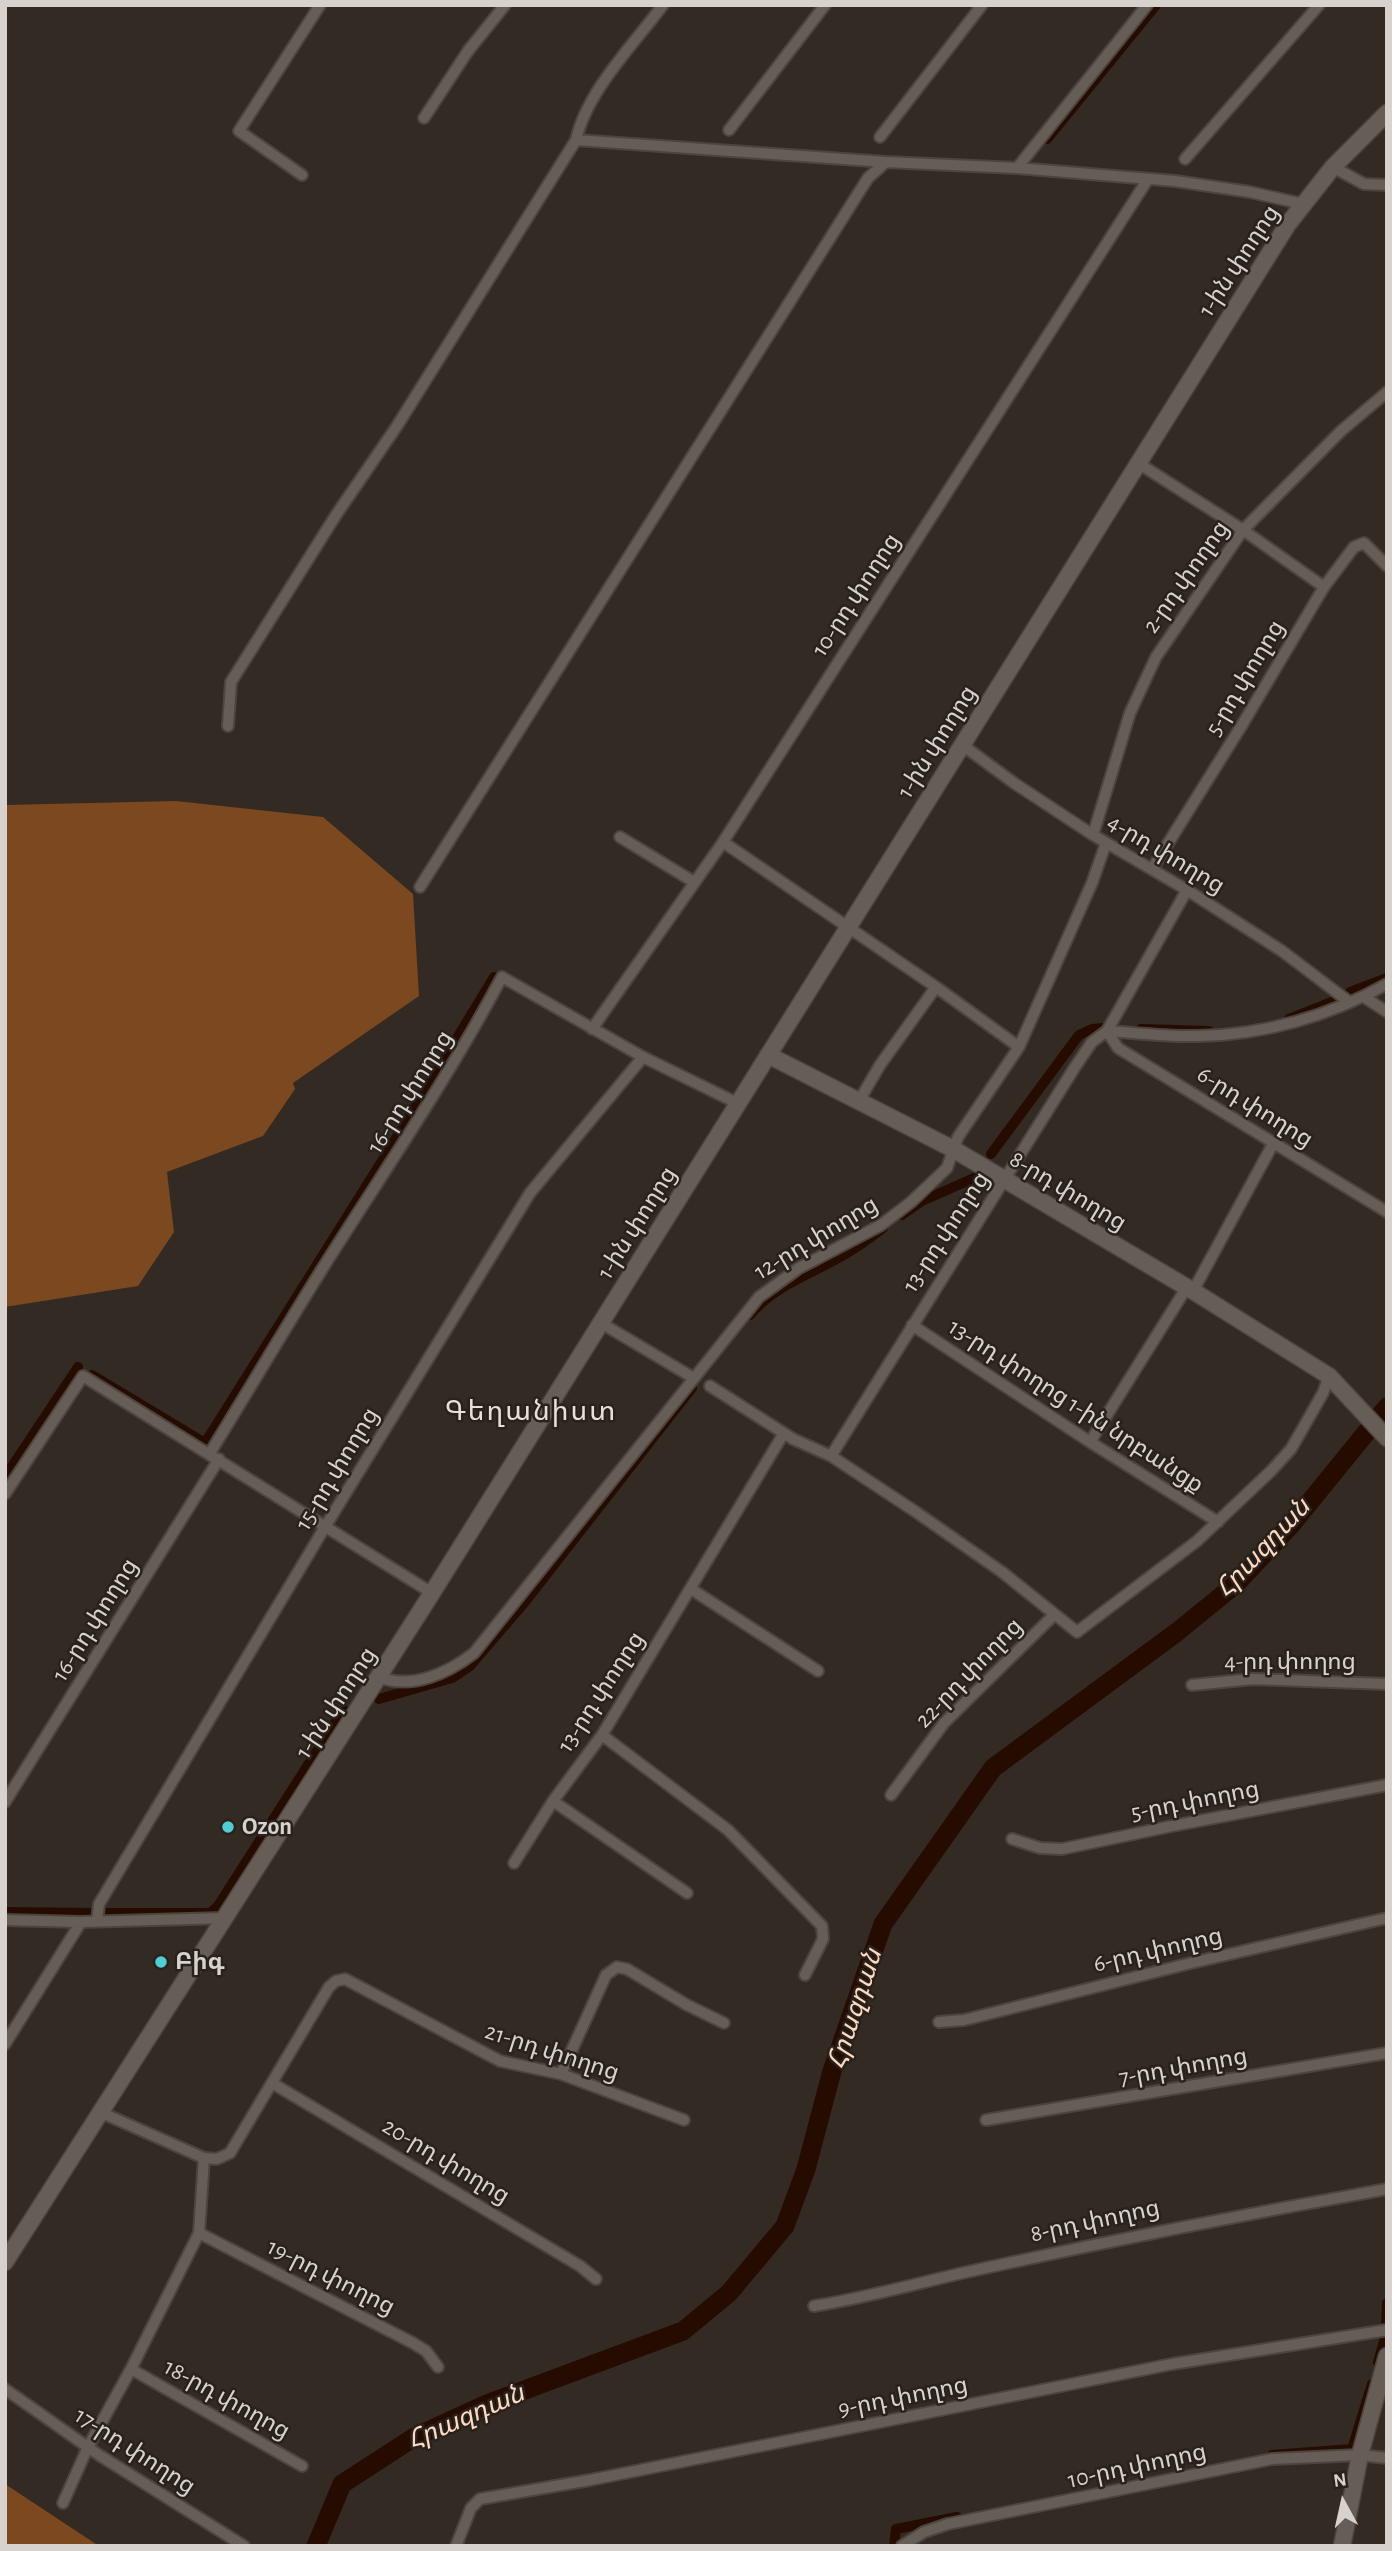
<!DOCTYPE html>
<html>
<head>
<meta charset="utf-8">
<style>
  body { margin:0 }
  #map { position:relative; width:1392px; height:2551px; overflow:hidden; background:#332a24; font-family:"Alegreya Sans",sans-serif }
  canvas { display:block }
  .frame { position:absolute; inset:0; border:7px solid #d8d2ce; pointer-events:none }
  .north { position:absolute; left:1308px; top:2467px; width:70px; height:70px; -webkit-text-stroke:5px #29211b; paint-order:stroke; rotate:352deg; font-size:19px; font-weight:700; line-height:28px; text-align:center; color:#d8d2ce }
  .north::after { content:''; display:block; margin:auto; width:24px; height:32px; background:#d8d2ce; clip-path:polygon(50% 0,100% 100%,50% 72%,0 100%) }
</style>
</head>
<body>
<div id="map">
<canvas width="1392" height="2551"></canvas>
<div class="frame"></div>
<div class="north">N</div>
</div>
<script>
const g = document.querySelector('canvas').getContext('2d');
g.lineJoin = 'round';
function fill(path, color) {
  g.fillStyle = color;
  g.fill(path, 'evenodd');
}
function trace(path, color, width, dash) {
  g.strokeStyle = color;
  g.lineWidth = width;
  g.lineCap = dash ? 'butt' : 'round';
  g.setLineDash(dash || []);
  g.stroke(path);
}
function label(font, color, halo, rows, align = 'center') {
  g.font = font + ' "Alegreya Sans","Noto Sans Armenian",sans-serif';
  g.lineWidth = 5;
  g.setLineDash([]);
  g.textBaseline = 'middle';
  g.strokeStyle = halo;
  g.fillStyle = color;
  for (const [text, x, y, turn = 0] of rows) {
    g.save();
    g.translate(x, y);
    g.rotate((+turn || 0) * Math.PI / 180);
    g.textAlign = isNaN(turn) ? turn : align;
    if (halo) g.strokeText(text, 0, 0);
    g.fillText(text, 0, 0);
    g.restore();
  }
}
fill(new Path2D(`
  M 176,801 L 323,817 L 413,894 L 419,996 L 293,1083 L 295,1089 L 263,1136 L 167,1172 L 174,1232 L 138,1286 L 5,1307 L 5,805 Z
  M 5,2484 L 99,2546 L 5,2546 Z`), '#7b481f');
trace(new Path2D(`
  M 1047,139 L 1156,5
  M 1350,992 L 1387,978
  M 1289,1019 L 1337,1000
  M 1141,1029 L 1209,1031
  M 991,1154 L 1079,1035 L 1092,1029 L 1104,1028
  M 902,1215 L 922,1201 L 974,1178
  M 750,1315 C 774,1286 811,1274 842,1256 C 856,1248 870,1238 883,1228
  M 92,1375 L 205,1443 L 389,1150 L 494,977
  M 5,1477 L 78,1367
  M 379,1699 L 452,1678 L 470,1666 L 525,1602 L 692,1388
  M 5,1912 L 94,1913
  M 104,1913 L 210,1913 L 218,1906 L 338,1718 L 345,1711
  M 1386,2328 L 1387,2303
  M 1378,2362 L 1384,2341
  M 1272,2455 L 1352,2449 L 1372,2384
  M 894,2546 L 896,2529 L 957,2517`), '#250b00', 10);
trace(new Path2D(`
  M 316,2546 L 342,2484 L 413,2438 L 487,2404 L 683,2331 L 729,2293 L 785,2226 L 806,2169 L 832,2071 L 883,1924 L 993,1768 L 1177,1632 L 1236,1584 L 1291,1525 L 1387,1407`), '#250b00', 19);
const street = new Path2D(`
  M 424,118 L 468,51 L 505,5
  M 729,130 L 825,5
  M 880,137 L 982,5
  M 576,140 L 886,162 L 1017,168 L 1175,181 L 1250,192 L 1303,204
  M 1185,159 L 1319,5
  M 1333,167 L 1364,184 L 1387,185
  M 1017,168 L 1147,5
  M 302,175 L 239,131 L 320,5
  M 1138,463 L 1243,530 L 1324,587
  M 228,726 L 231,682 L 336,515 L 397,426 L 576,140 C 587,91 633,45 663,5
  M 961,744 L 1014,783 L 1093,835 L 1187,890 L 1282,951 L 1348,1001
  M 1093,835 L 1130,713 L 1156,657 L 1243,530 L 1341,431 L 1387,392
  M 620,837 L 694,882
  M 723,842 L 936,987 L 1019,1047
  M 1152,869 L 1242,725 L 1324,587 L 1354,547 L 1364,543 L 1387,566
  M 420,887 L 868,178 L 886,162
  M 1364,997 L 1387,1012
  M 592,1029 L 723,842 L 1148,179
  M 1107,1031 L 1118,1048 L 1387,1212
  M 1107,1031 C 1137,1033 1168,1037 1198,1036 C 1264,1035 1330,1016 1387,984
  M 859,1101 L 880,1065 L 936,987
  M 1193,1291 L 1273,1144
  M 601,1323 L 692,1377
  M 912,1325 L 1090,1442 L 1218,1522
  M 710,1386 L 793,1439 L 831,1456 L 916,1512 L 1002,1572 L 1077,1632 L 1197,1541 L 1271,1471 L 1291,1449 L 1323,1393 L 1329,1376
  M 1090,1442 L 1187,1287
  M 210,1453 C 247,1393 283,1332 321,1271 C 382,1174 448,1079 502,977 L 643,1057 L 737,1103
  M 831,1456 L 1075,1067 L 1092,1042 L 1107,1031 L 1187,890
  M 5,1494 L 83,1376 L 432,1593
  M 691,1589 L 818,1671
  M 379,1677 C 412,1690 448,1673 474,1653 L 759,1297 L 799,1268 L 881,1225 L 911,1202 L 947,1168 L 958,1137 L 1019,1047 L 1092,883 L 1106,843
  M 1192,1685 L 1253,1679 L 1387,1684
  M 602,1735 L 728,1830 L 822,1926 L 823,1939 L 805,1975
  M 891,1795 L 944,1723 L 1054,1615
  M 553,1801 L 687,1893
  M 5,1802 L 219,1459
  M 1012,1839 L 1040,1848 L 1062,1849 L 1172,1826 L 1387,1785
  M 514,1863 L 553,1801 L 602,1735 L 784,1433
  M 5,1920 L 81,1922 L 225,1918
  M 97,1921 L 99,1904 L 325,1527 L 530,1193 L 643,1057
  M 939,2022 L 964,2020 L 1191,1963 L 1387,1918
  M 5,2044 L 81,1922
  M 561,2074 L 606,1975 L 617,1967 L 627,1969 L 687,2005 L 724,2023
  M 272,2083 L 580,2266 L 596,2279
  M 100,2112 L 204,2158 L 217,2159 L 230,2153 L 329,1987 L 336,1981 L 345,1979 L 500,2061 L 561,2074 L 684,2120
  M 986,2120 L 1387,2053
  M 199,2233 L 413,2343 L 426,2351 L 438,2367
  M 814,2306 C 872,2297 928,2280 985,2268 C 1119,2239 1252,2213 1387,2189
  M 131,2369 L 302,2466
  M 5,2389 L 99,2455 L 244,2546
  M 63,2503 L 88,2447 L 131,2369 L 199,2233 L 204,2158
  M 456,2546 L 471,2508 L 480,2499 L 590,2480 L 1172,2364 L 1387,2330
  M 902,2546 L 924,2532 L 948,2524 L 1272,2459 L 1360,2455 L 1387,2458`);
const secondary = new Path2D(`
  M 768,1055 L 953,1149 L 1193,1291 L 1329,1376 L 1387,1438
  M 5,2262 L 432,1593 L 1288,224 L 1333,167 L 1387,113
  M 1342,2546 L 1360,2455 L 1387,2356`);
trace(street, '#4c453f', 14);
trace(secondary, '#4c453f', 19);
trace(street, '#675d57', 10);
trace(secondary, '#675d57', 16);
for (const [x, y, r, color] of [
  [228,1827,7,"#51ccd2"],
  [161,1962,7,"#51ccd2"]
]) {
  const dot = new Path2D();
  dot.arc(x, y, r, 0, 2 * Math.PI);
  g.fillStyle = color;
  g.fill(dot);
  trace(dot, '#29211b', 2.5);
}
label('24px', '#d8d2ce', '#29211b', [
  ["1-ին փողոց",1239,261,-57],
  ["2-րդ փողոց",1186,577,-55],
  ["10-րդ փողոց",856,595,-57],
  ["5-րդ փողոց",1245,678,-59],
  ["1-ին փողոց",937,742,-58],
  ["4-րդ փողոց",1166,854,31],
  ["16-րդ փողոց",410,1092,-58],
  ["6-րդ փողոց",1255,1107,32],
  ["8-րդ փողոց",1068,1191,31],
  ["1-ին փողոց",637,1223,-58],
  ["13-րդ փողոց",946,1232,-57],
  ["12-րդ փողոց",816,1238,-31],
  ["13-րդ փողոց 1-ին նրբանցք",1076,1406,33],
  ["15-րդ փողոց",337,1469,-59],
  ["16-րդ փողոց",95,1620,-58],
  ["4-րդ փողոց",1290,1662],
  ["22-րդ փողոց",969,1673,-46],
  ["13-րդ փողոց",601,1692,-57],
  ["1-ին փողոց",336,1703,-57],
  ["5-րդ փողոց",1195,1801,-11],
  ["6-րդ փողոց",1158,1950,-13],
  ["21-րդ փողոց",552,2052,18],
  ["7-րդ փողոց",1183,2067,-10],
  ["20-րդ փողոց",446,2161,31],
  ["8-րդ փողոց",1095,2221,-12],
  ["19-րդ փողոց",331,2277,27],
  ["9-րդ փողոց",903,2397,-11],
  ["18-րդ փողոց",227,2399,29],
  ["17-րդ փողոց",135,2451,33],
  ["10-րդ փողոց",1137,2466,-12]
]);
label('bold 24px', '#d8d2ce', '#29211b', [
  ["Ozon",242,1827],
  ["Բիգ",175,1962]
], 'left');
label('italic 26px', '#fcdac3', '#29211b', [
  ["Հրազդան",1263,1548,-47],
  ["Հրազդան",855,2009,-72],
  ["Հրազդան",466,2417,-24]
]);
g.letterSpacing = '2px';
label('28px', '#eadfd7', '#29211b', [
  ["Գեղանիստ",531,1412]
]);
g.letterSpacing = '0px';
</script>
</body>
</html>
